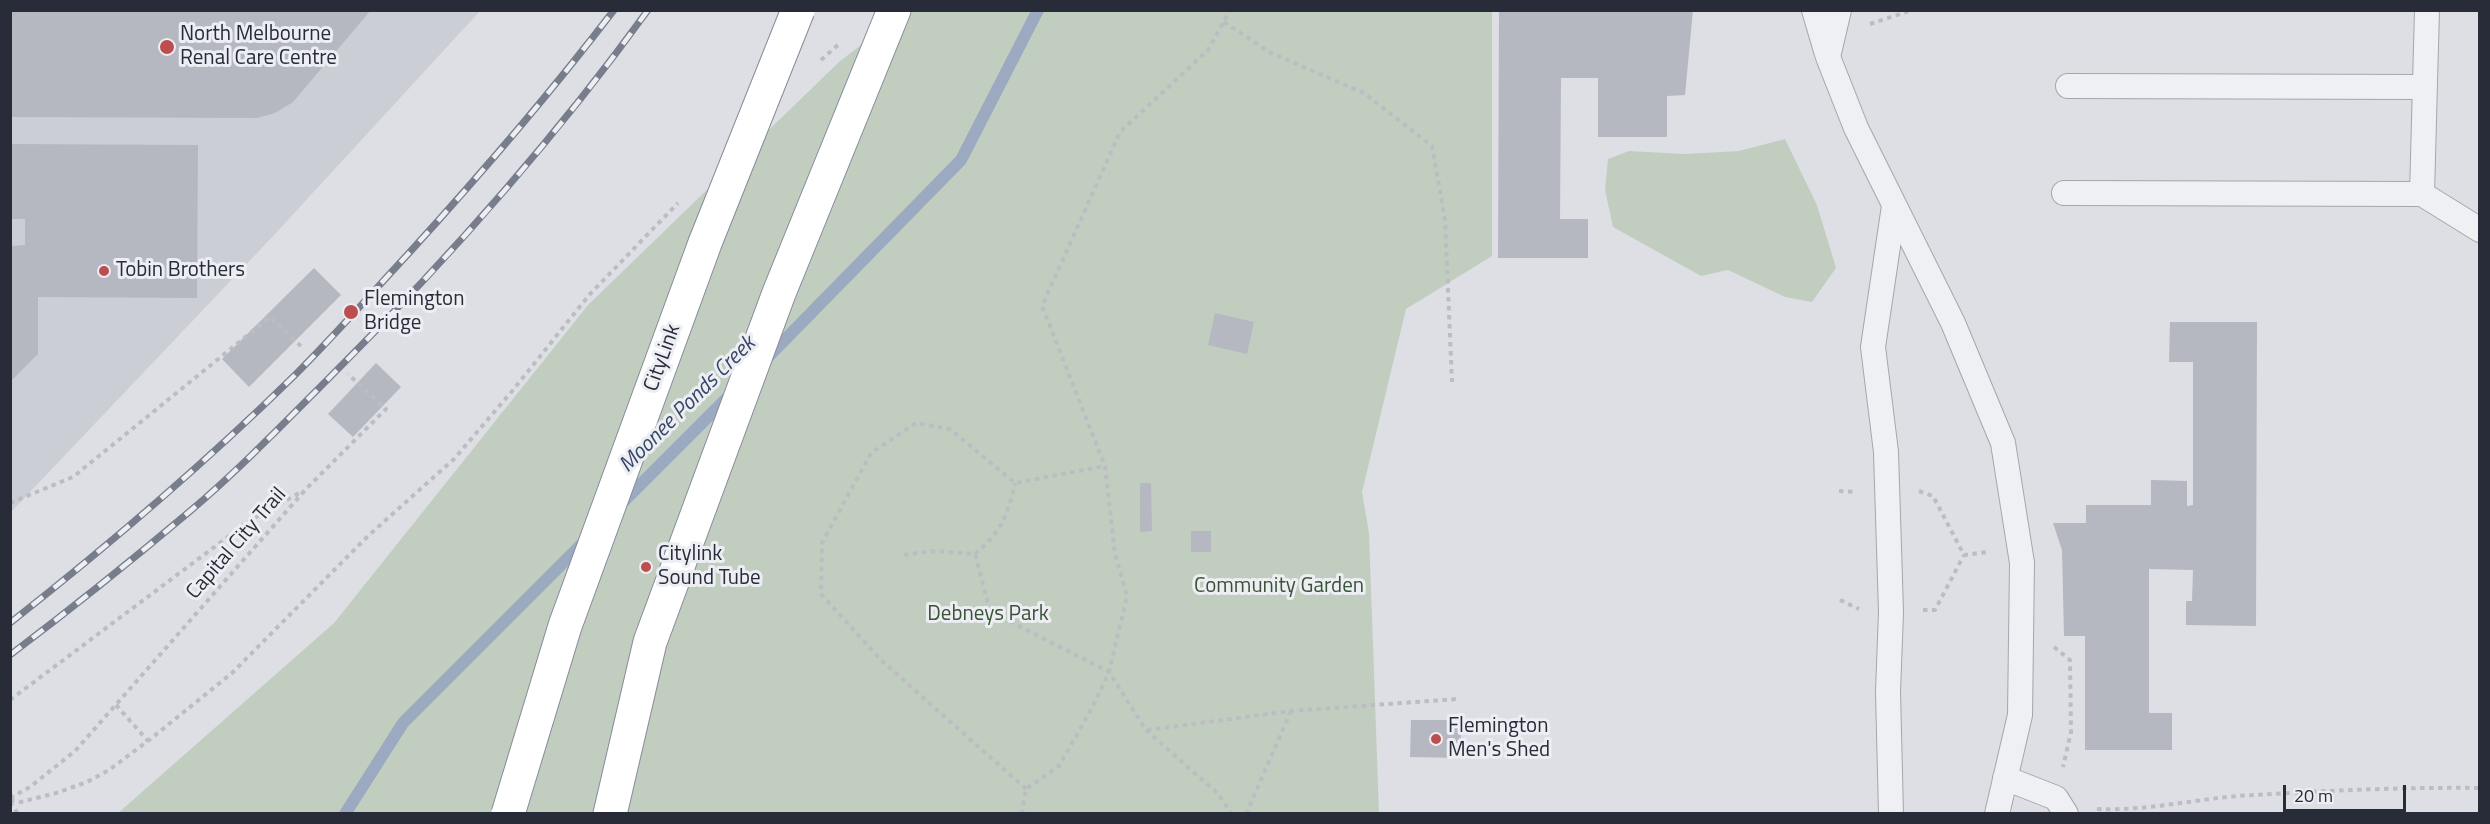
<!DOCTYPE html>
<html>
<head>
<meta charset="utf-8">
<style>
  body { margin:0 }
  #map { position:relative; width:2490px; height:824px; overflow:hidden; background:#dddfe5; font-family:"Titillium Web",sans-serif }
  canvas { display:block }
  .frame { position:absolute; inset:0; border:12px solid #282c39; pointer-events:none }
  .scale { position:absolute; left:2283px; top:785px; width:123px; height:27px; box-sizing:border-box; border:3px solid #282c39; border-top:0; padding-left:8px; font-size:18px; line-height:21px; white-space:nowrap; color:#282c39; -webkit-text-stroke:4px #eceef3; paint-order:stroke }
</style>
</head>
<body>
<div id="map">
<canvas width="2490" height="824"></canvas>
<div class="frame"></div>
<div class="scale">20 m</div>
</div>
<script>
const g = document.querySelector('canvas').getContext('2d');
g.lineJoin = 'round';
function fill(path, color) {
  g.fillStyle = color;
  g.fill(path, 'evenodd');
}
function trace(path, color, width, dash) {
  g.strokeStyle = color;
  g.lineWidth = width;
  g.lineCap = dash ? 'butt' : 'round';
  g.setLineDash(dash || []);
  g.stroke(path);
}
function label(font, color, halo, rows, align = 'center') {
  g.font = font + ' "Titillium Web",sans-serif';
  g.lineWidth = 6;
  g.setLineDash([]);
  g.textBaseline = 'middle';
  g.strokeStyle = halo;
  g.fillStyle = color;
  for (const [text, x, y, turn = 0] of rows) {
    g.save();
    g.translate(x, y);
    g.rotate((+turn || 0) * Math.PI / 180);
    g.textAlign = isNaN(turn) ? turn : align;
    if (halo) g.strokeText(text, 0, 0);
    g.fillText(text, 0, 0);
    g.restore();
  }
}
fill(new Path2D(`
  M 11,11 L 480,11 L 275,234 L 11,512 Z`), '#cbced5');
fill(new Path2D(`
  M 905,11 L 1492,11 L 1492,256 L 1406,309 L 1362,492 L 1369,533 L 1379,813 L 117,814 L 334,623 L 588,305 L 839,62 Z
  M 1785,139 L 1817,205 L 1836,268 L 1812,302 L 1785,297 L 1728,270 L 1701,276 L 1613,227 L 1605,190 L 1608,159 L 1629,151 L 1685,154 L 1739,151 Z`), '#c1cebf');
trace(new Path2D(`
  M 766,359 L 961,160 L 1038,10
  M 620,505 L 731,394
  M 345,814 L 403,723 L 587,539`), '#9ba9c1', 12);
fill(new Path2D(`
  M 10,10 L 371,10 L 293,102 L 275,113 L 257,118 L 10,117 Z
  M 1499,10 L 1693,10 L 1685,95 L 1667,96 L 1667,137 L 1598,137 L 1598,78 L 1561,78 L 1560,219 L 1588,219 L 1588,258 L 1498,258 Z
  M 10,144 L 198,145 L 197,298 L 38,297 L 38,354 L 10,382 L 10,246 L 25,245 L 25,219 L 10,219 Z
  M 314,268 L 341,295 L 249,387 L 222,359 Z
  M 1215,313 L 1254,322 L 1247,354 L 1208,345 Z
  M 2170,322 L 2257,322 L 2256,626 L 2186,625 L 2186,601 L 2192,601 L 2193,570 L 2149,569 L 2149,713 L 2172,713 L 2172,750 L 2085,750 L 2085,636 L 2064,636 L 2062,550 L 2053,523 L 2086,523 L 2086,505 L 2151,505 L 2151,480 L 2187,481 L 2187,506 L 2193,505 L 2193,362 L 2169,362 Z
  M 376,363 L 401,387 L 353,437 L 328,414 Z
  M 1140,483 L 1151,483 L 1152,531 L 1140,532 Z
  M 1191,531 L 1211,531 L 1211,552 L 1191,552 Z
  M 1411,720 L 1461,720 L 1461,758 L 1410,757 Z`), '#b5b8c1');
const service = new Path2D(`
  M 1814,10 L 1827,54
  M 1839,10 L 1828,57 L 1856,128 L 1953,323 L 2003,443 L 2022,563 L 2020,715 L 1997,814
  M 2068,86 L 2425,87
  M 2064,193 L 2422,194 L 2480,230
  M 2422,194 L 2427,10
  M 2005,778 L 2056,798 L 2066,814
  M 1891,814 L 1888,692 L 1891,612 L 1886,452 L 1873,347 L 1894,206`);
const motorway = new Path2D(`
  M 610,814 L 650,642 L 779,293 L 894,10`);
trace(service, '#a3a6ae', 26);
trace(motorway, '#868b9a', 35);
trace(new Path2D(`
  M 1224,22 L 1271,53 L 1364,93 L 1432,146 L 1445,220 L 1452,382
  M 1870,24 L 1912,10
  M 821,60 L 838,45
  M 1839,491 L 1855,492
  M 1919,491 L 1933,496 L 1964,555 L 1987,552
  M 10,503 L 73,477 L 270,317 L 304,349
  M 975,554 C 1001,532 1008,515 1015,483
  M 904,555 L 932,551 L 975,554 L 990,611 L 1109,672 L 1146,730 L 1217,793 L 1232,814
  M 1840,600 L 1859,609
  M 1923,610 L 1935,610 L 1964,555
  M 2054,647 L 2070,660 L 2071,732 L 2063,767
  M 10,700 L 249,521 L 303,491
  M 116,705 L 148,741
  M 1147,730 L 1291,711 L 1457,699
  M 1026,789 L 881,660 L 821,594 L 822,543 L 871,453 L 916,423 L 950,429 L 1015,483 L 1105,466
  M 10,798 L 30,787 L 75,751 L 306,489 L 386,409 L 348,374
  M 10,800 L 21,802 L 56,793 L 87,782 L 109,770 L 148,741 L 232,673 L 367,537 L 454,459 L 513,390 L 590,294 L 678,203
  M 10,802 L 18,814
  M 2097,809 C 2145,811 2191,800 2238,796 C 2318,791 2399,787 2480,788
  M 1022,814 L 1026,789 L 1059,766 L 1092,708 L 1109,672 L 1127,596 L 1115,554 L 1105,466 L 1042,306 L 1120,132 L 1208,50 L 1230,10
  M 1246,814 L 1291,711`), '#bbbdc3', 4, [4.5, 4.5]);
trace(service, '#eff0f4', 24);
trace(motorway, '#fff', 33);
const rail = new Path2D(`
  M 10,623 C 109,545 205,463 294,376 C 334,336 371,294 409,253 C 480,175 549,95 614,10
  M 10,655 C 71,609 131,561 189,512 C 240,469 287,420 334,373 C 448,259 554,140 648,10`);
trace(rail, '#787d8c', 7);
trace(rail, '#eceef3', 4.5, [14]);
const motorwayBridge = new Path2D(`
  M 508,814 L 565,626 L 705,243 L 798,10`);
trace(motorwayBridge, '#868b9a', 35, []);
trace(motorwayBridge, '#fff', 33);
for (const [x, y, r, color] of [
  [167,47,8,"#bd4e50"],
  [104,271,6,"#bd4e50"],
  [351,312,8,"#bd4e50"],
  [646,567,6,"#bd4e50"],
  [1436,739,6,"#bd4e50"]
]) {
  const dot = new Path2D();
  dot.arc(x, y, r, 0, 2 * Math.PI);
  g.fillStyle = color;
  g.fill(dot);
  trace(dot, '#eceef3', 2);
}
label('21px', '#282c39', '#eceef3', [
  ["North Melbourne",180,35],
  ["Renal Care Centre",180,59],
  ["Tobin Brothers",116,271],
  ["Flemington",364,300],
  ["Bridge",364,324],
  ["Citylink",658,555],
  ["Sound Tube",658,579],
  ["Flemington",1448,727],
  ["Men's Shed",1448,751]
], 'left');
label('21px', '#282c39', '#eceef3', [
  ["CityLink",663,358,-70],
  ["Capital City Trail",237,544,-49]
]);
label('21px', '#395337', '#eceef3', [
  ["Community Garden",1279,587],
  ["Debneys Park",988,615]
]);
label('italic 22px', '#374768', '#eceef3', [
  ["Moonee Ponds Creek",688,405,-45]
]);
</script>
</body>
</html>
